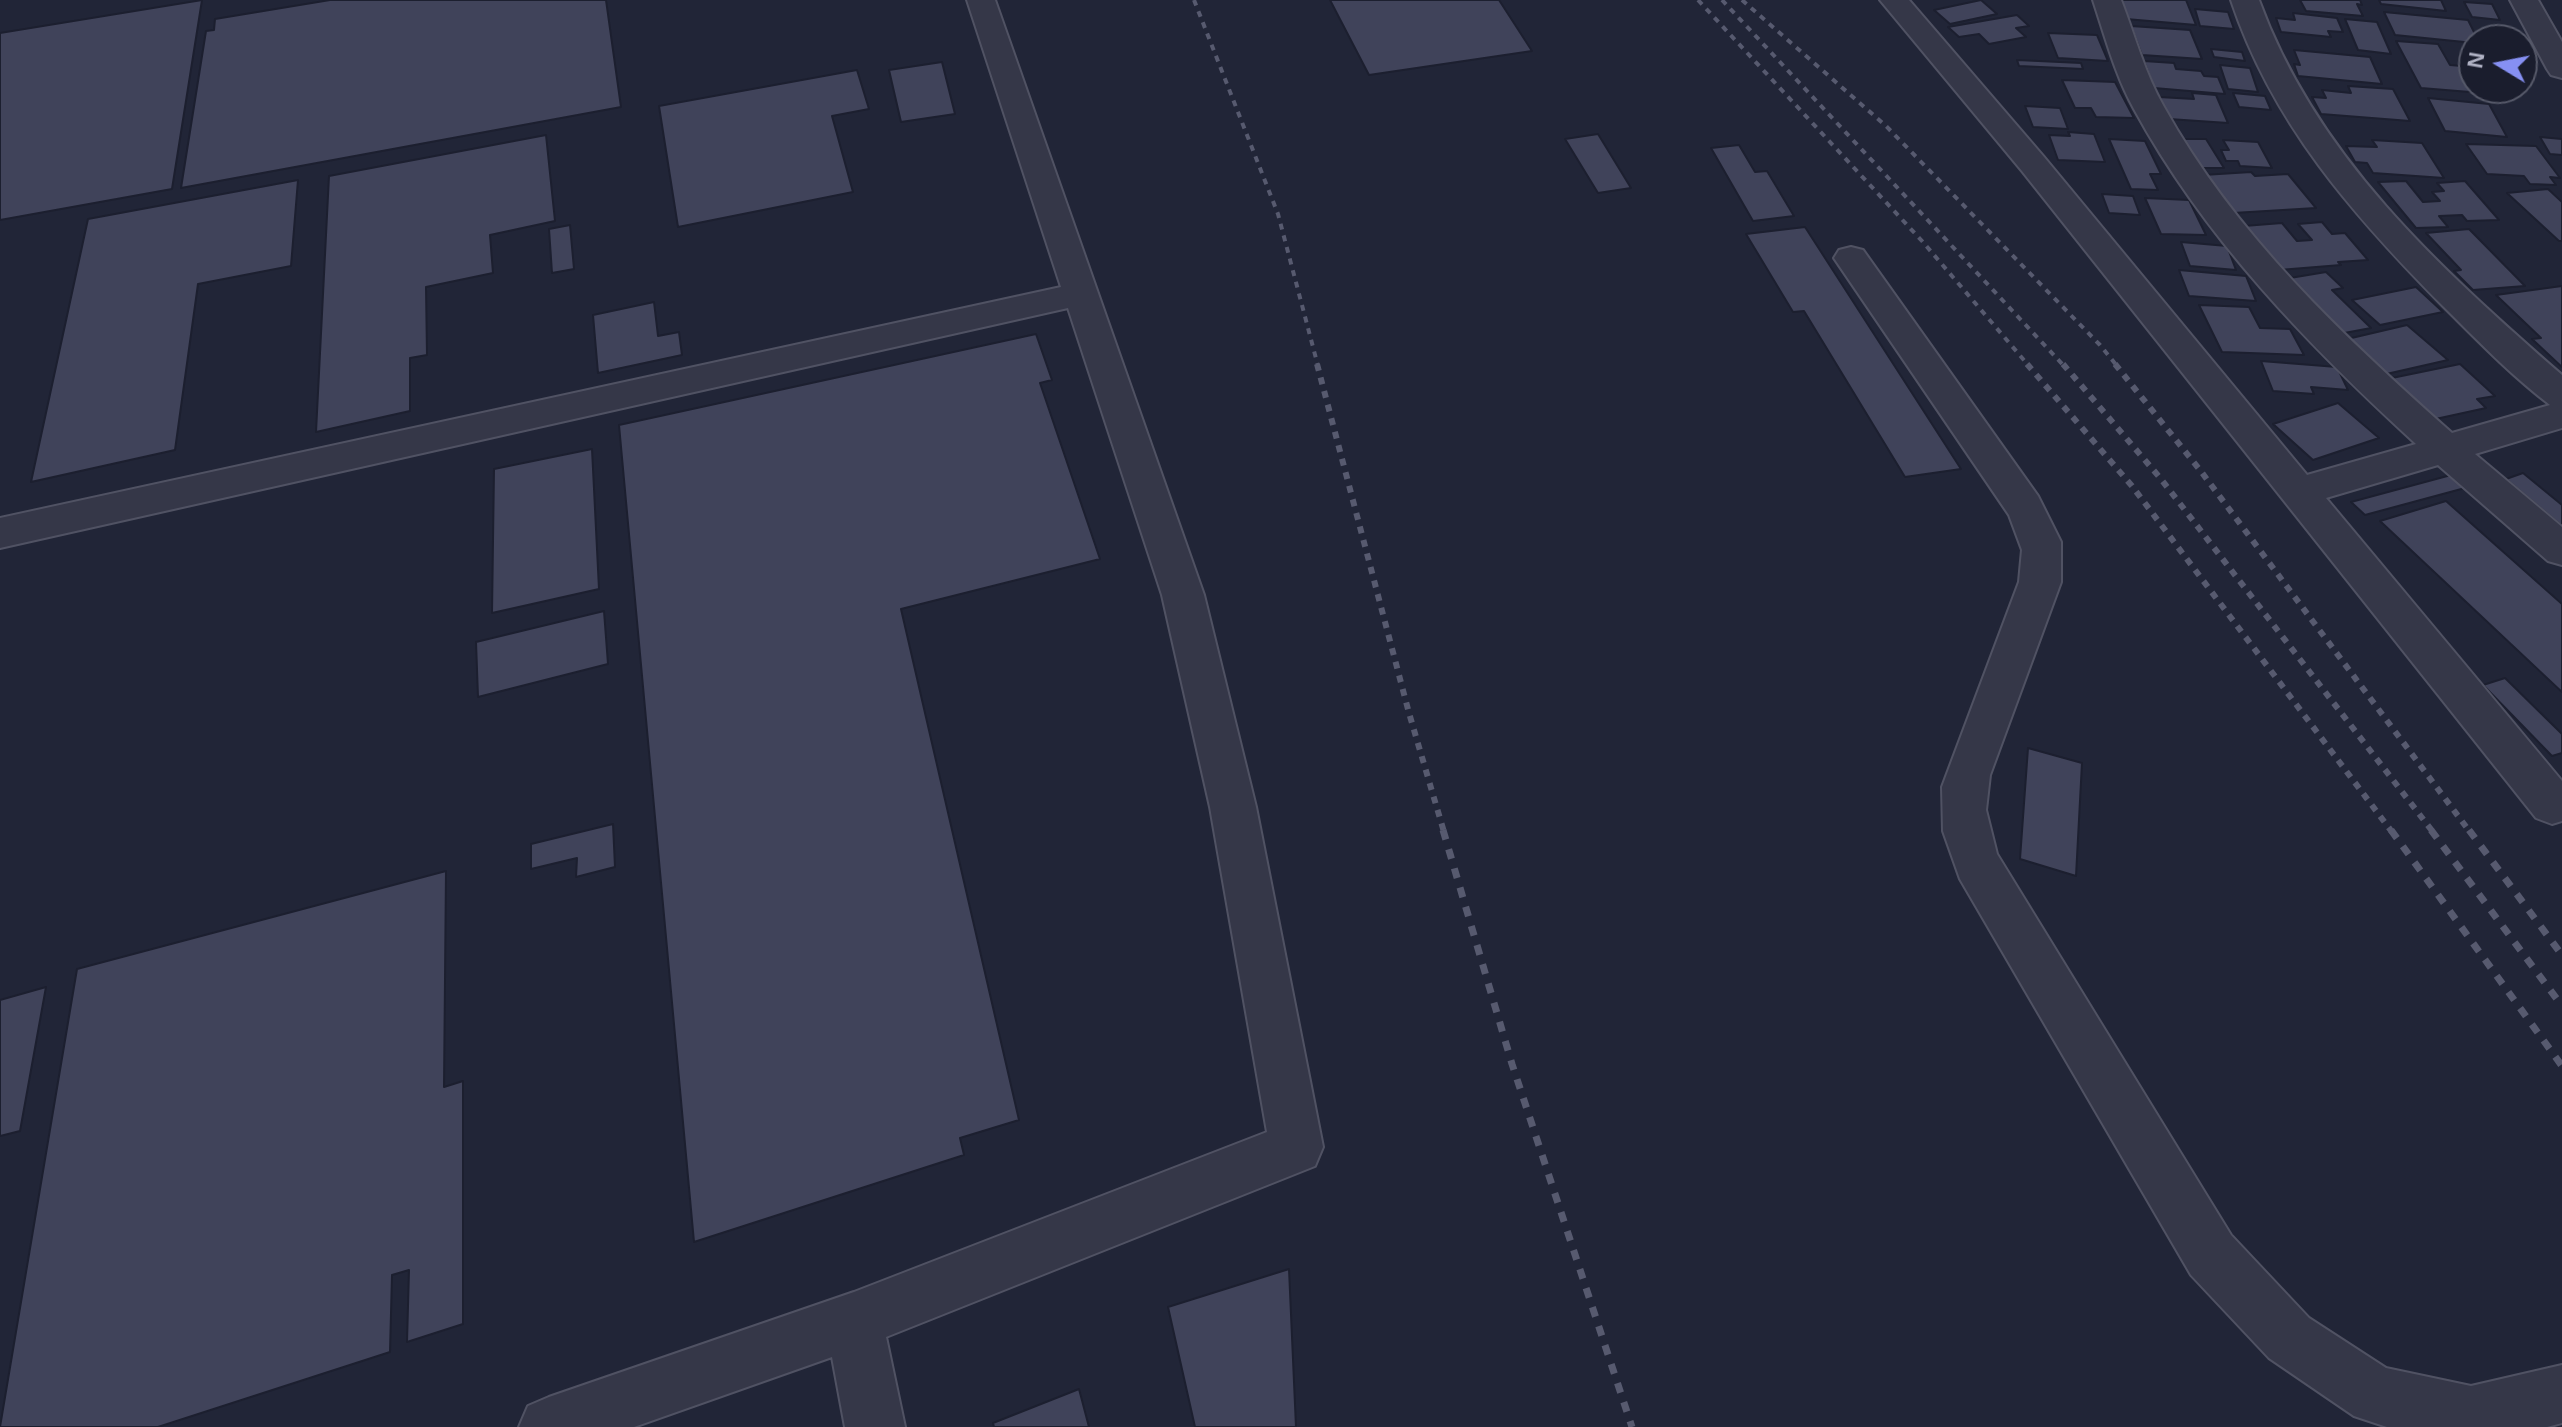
<!DOCTYPE html>
<html>
<head>
<meta charset="utf-8">
<style>
  body { margin:0 }
  #map { position:relative; width:2562px; height:1427px; overflow:hidden; background:#212537; font-family:Helvetica,sans-serif }
  canvas { display:block }
  .north { position:absolute; left:2458px; top:24px; width:80px; height:80px; box-sizing:border-box; background:#1a1d2d; border:2px solid #565969; border-radius:50%; rotate:280deg; font-size:22px; font-weight:700; line-height:32px; text-align:center; color:#b0b2c4 }
  .north::after { content:''; display:block; margin:auto; width:28px; height:36px; background:#8690f3; clip-path:polygon(50% 0,100% 100%,50% 72%,0 100%) }
</style>
</head>
<body>
<div id="map">
<canvas width="2562" height="1427"></canvas>
<div class="north">N</div>
</div>
<script>
const g = document.querySelector('canvas').getContext('2d');
g.lineJoin = 'round';
function fill(path, color) {
  g.fillStyle = color;
  g.fill(path, 'evenodd');
}
function trace(path, color, width, dash) {
  g.strokeStyle = color;
  g.lineWidth = width;
  g.lineCap = dash ? 'butt' : 'round';
  g.setLineDash(dash || []);
  g.stroke(path);
}
const building = new Path2D(`
  M 202,0 L 172,189 L 0,220 L 0,33 Z
  M 330,0 L 606,0 L 621,107 L 181,188 L 206,31 L 214,30 L 215,19 Z
  M 1330,0 L 1499,0 L 1532,51 L 1369,75 Z
  M 1981,0 L 1997,14 L 1950,24 L 1934,10 Z
  M 2120,0 L 2186,0 L 2196,25 L 2126,19 Z
  M 2300,0 L 2360,0 L 2362,5 L 2357,4 L 2363,16 L 2306,11 Z
  M 2379,0 L 2441,0 L 2446,11 L 2381,4 Z
  M 2464,2 L 2492,4 L 2500,20 L 2472,17 Z
  M 2195,9 L 2228,12 L 2234,29 L 2200,26 Z
  M 2384,12 L 2468,20 L 2478,40 L 2474,40 L 2474,43 L 2395,35 Z
  M 2293,13 L 2337,18 L 2343,32 L 2328,31 L 2331,37 L 2281,32 L 2276,18 L 2295,20 Z
  M 2017,15 L 2029,26 L 2016,28 L 2026,37 L 1989,44 L 1979,34 L 1959,37 L 1948,27 Z
  M 2345,19 L 2377,22 L 2391,54 L 2358,50 Z
  M 2131,26 L 2190,30 L 2202,59 L 2142,55 Z
  M 2048,33 L 2097,35 L 2108,61 L 2058,58 Z
  M 2396,41 L 2438,44 L 2450,65 L 2474,67 L 2474,88 L 2480,88 L 2482,93 L 2421,88 Z
  M 2211,49 L 2242,52 L 2245,61 L 2214,57 Z
  M 2294,50 L 2370,57 L 2382,84 L 2298,76 L 2294,64 L 2300,65 Z
  M 2017,60 L 2081,63 L 2083,69 L 2019,66 Z
  M 2144,61 L 2174,63 L 2176,69 L 2201,71 L 2204,76 L 2218,77 L 2225,94 L 2154,88 Z
  M 942,62 L 955,114 L 901,122 L 889,70 Z
  M 2220,65 L 2250,68 L 2258,92 L 2228,89 Z
  M 857,70 L 869,109 L 832,116 L 853,192 L 678,227 L 659,106 Z
  M 2062,80 L 2115,82 L 2134,118 L 2096,117 L 2091,108 L 2075,108 Z
  M 2348,86 L 2393,89 L 2410,121 L 2321,114 L 2312,97 L 2326,98 L 2322,90 L 2351,93 Z
  M 2192,93 L 2216,95 L 2228,123 L 2169,119 L 2159,97 L 2194,99 Z
  M 2233,93 L 2265,96 L 2271,110 L 2239,107 Z
  M 2428,98 L 2489,104 L 2507,137 L 2445,131 Z
  M 2025,106 L 2060,108 L 2068,129 L 2033,127 Z
  M 2068,132 L 2094,134 L 2105,162 L 2058,160 L 2049,135 L 2070,136 Z
  M 1598,134 L 1631,188 L 1598,193 L 1565,139 Z
  M 546,135 L 555,221 L 490,235 L 493,273 L 426,287 L 427,355 L 410,358 L 410,411 L 316,432 L 329,176 Z
  M 2540,137 L 2562,139 L 2562,155 L 2550,154 Z
  M 2109,139 L 2145,141 L 2161,174 L 2150,174 L 2158,190 L 2131,189 Z
  M 2182,139 L 2206,139 L 2224,168 L 2199,168 Z
  M 2223,140 L 2258,142 L 2272,168 L 2240,166 L 2238,161 L 2226,161 L 2221,150 L 2229,150 Z
  M 2372,140 L 2422,143 L 2444,178 L 2373,173 L 2367,163 L 2355,162 L 2346,146 L 2377,147 Z
  M 2466,144 L 2536,146 L 2560,178 L 2550,177 L 2556,185 L 2530,184 L 2524,176 L 2487,174 Z
  M 1739,145 L 1755,172 L 1767,171 L 1794,216 L 1753,221 L 1711,148 Z
  M 2251,172 L 2255,176 L 2288,174 L 2316,208 L 2233,213 L 2203,175 Z
  M 298,180 L 291,266 L 198,284 L 175,450 L 31,482 L 88,219 Z
  M 2406,181 L 2423,202 L 2440,201 L 2432,192 L 2444,191 L 2437,183 L 2465,181 L 2499,220 L 2467,221 L 2462,215 L 2439,216 L 2448,227 L 2416,228 L 2378,182 Z
  M 2548,189 L 2562,202 L 2562,241 L 2559,241 L 2507,193 Z
  M 2102,194 L 2133,196 L 2140,215 L 2109,213 Z
  M 2145,198 L 2189,200 L 2206,235 L 2161,234 Z
  M 2322,222 L 2332,234 L 2345,233 L 2368,260 L 2338,262 L 2341,265 L 2279,270 L 2244,226 L 2282,223 L 2297,241 L 2312,240 L 2298,224 Z
  M 570,225 L 574,269 L 552,273 L 549,229 Z
  M 1805,227 L 1961,469 L 1905,477 L 1804,311 L 1793,312 L 1746,234 Z
  M 2469,229 L 2525,286 L 2473,290 L 2454,271 L 2461,270 L 2426,233 Z
  M 2181,242 L 2227,246 L 2236,270 L 2190,266 Z
  M 2179,270 L 2246,276 L 2256,301 L 2189,296 Z
  M 2326,272 L 2343,288 L 2332,290 L 2371,328 L 2339,334 L 2284,279 Z
  M 2562,286 L 2562,367 L 2532,339 L 2541,338 L 2496,295 Z
  M 2416,287 L 2443,312 L 2380,325 L 2352,300 Z
  M 654,302 L 658,336 L 679,332 L 682,355 L 598,373 L 593,315 Z
  M 2199,305 L 2249,307 L 2260,328 L 2290,329 L 2304,355 L 2222,352 Z
  M 2407,325 L 2448,360 L 2382,375 L 2343,340 Z
  M 1036,334 L 1052,380 L 1040,383 L 1100,559 L 901,609 L 1019,1120 L 960,1138 L 964,1155 L 694,1242 L 619,425 Z
  M 2261,361 L 2337,367 L 2348,390 L 2311,387 L 2314,394 L 2273,391 Z
  M 2460,364 L 2495,396 L 2477,399 L 2486,408 L 2431,420 L 2387,379 Z
  M 2338,403 L 2379,438 L 2313,460 L 2273,424 Z
  M 592,449 L 599,589 L 492,613 L 494,469 Z
  M 2523,473 L 2562,505 L 2562,526 L 2506,479 Z
  M 2451,475 L 2465,488 L 2365,515 L 2351,502 Z
  M 2446,501 L 2562,604 L 2562,692 L 2380,521 Z
  M 604,611 L 608,664 L 478,697 L 476,642 Z
  M 2505,678 L 2562,734 L 2562,753 L 2552,756 L 2483,685 Z
  M 2028,748 L 2082,763 L 2076,876 L 2020,859 Z
  M 613,824 L 615,867 L 576,877 L 577,858 L 531,869 L 531,844 Z
  M 446,871 L 444,1087 L 463,1081 L 463,1324 L 407,1342 L 409,1270 L 392,1275 L 390,1352 L 158,1427 L 0,1427 L 77,969 Z
  M 46,987 L 20,1131 L 0,1136 L 0,1000 Z
  M 1289,1269 L 1296,1427 L 1195,1427 L 1168,1307 Z
  M 1079,1389 L 1089,1427 L 994,1427 L 993,1423 Z`);
fill(building, '#40435a');
trace(building, '#1c1f2f', 2);
const minor = new Path2D(`
  M 967,0 L 995,0 L 1204,595 L 1256,807 L 1323,1147 L 1315,1166 L 886,1337 L 905,1427 L 845,1427 L 832,1357 L 634,1427 L 519,1427 L 528,1406 L 549,1397 L 854,1292 L 1267,1132 L 1210,807 L 1162,595 L 1068,308 L 0,548 L 0,518 L 1061,287 Z
  M 1880,0 L 1909,0 L 2044,157 L 2307,475 L 2416,444 C 2308,345 2204,238 2134,109 C 2115,75 2105,36 2093,0 L 2121,0 C 2135,36 2145,74 2164,107 C 2235,235 2344,337 2452,433 L 2550,405 C 2512,376 2477,340 2443,306 C 2353,215 2272,123 2231,0 L 2259,0 C 2316,157 2440,268 2562,375 L 2562,428 L 2475,454 L 2562,527 L 2562,565 L 2548,561 L 2438,465 L 2326,498 L 2562,781 L 2562,821 L 2552,824 L 2536,818 L 2022,171 Z
  M 2510,0 L 2538,0 L 2562,42 L 2562,78 L 2551,75 L 2547,69 Z
  M 1851,247 L 1863,250 L 2038,496 L 2061,542 L 2061,582 L 1990,775 L 1986,810 L 1997,854 L 2231,1235 L 2309,1318 L 2386,1368 L 2471,1386 L 2562,1365 L 2562,1423 L 2547,1427 L 2387,1427 L 2354,1416 L 2269,1358 L 2191,1275 L 1960,879 L 1943,831 L 1942,787 L 2019,582 L 2022,550 L 2009,515 L 1834,258 L 1839,250 Z`);
trace(minor, '#505263', 4);
fill(minor, '#353748');
trace(new Path2D(`
  M 1194,0 L 1278,214 L 1318,366
  M 1698,0 L 1922,241 L 2029,366
  M 1722,0 L 2064,366
  M 1742,0 L 1886,126 L 2100,345 L 2117,366`), '#575a6f', 4, [6, 6]);
trace(new Path2D(`
  M 1317,364 L 1409,713 L 1444,832
  M 2027,364 L 2132,486 L 2392,832
  M 2063,364 L 2161,479 L 2433,832
  M 2115,364 L 2200,470 L 2470,832`), '#575a6f', 6, [7, 7]);
trace(new Path2D(`
  M 1443,830 L 1512,1064 L 1632,1427
  M 2391,830 L 2562,1066
  M 2431,830 L 2562,1006
  M 2469,830 L 2562,955`), '#575a6f', 7, [10, 10]);
</script>
</body>
</html>
